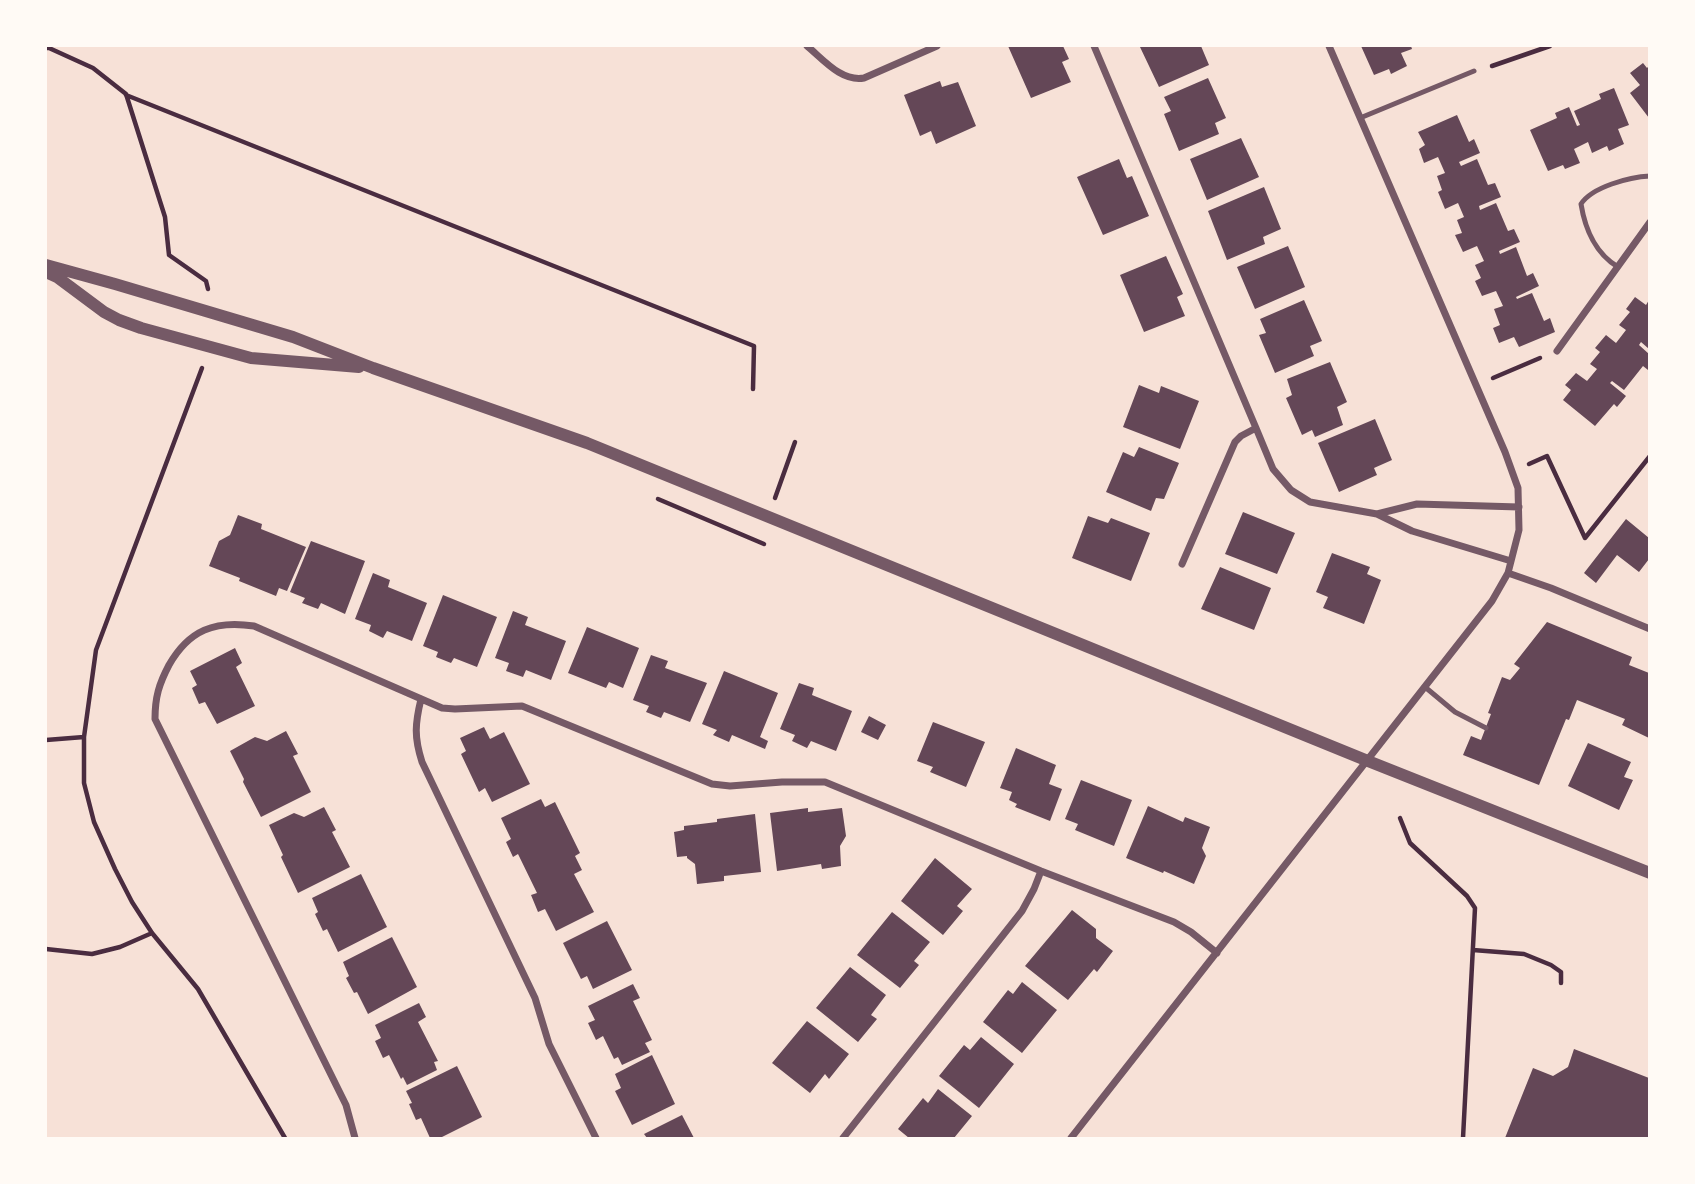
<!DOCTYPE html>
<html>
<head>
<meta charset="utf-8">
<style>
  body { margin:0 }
  #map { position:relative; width:1695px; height:1184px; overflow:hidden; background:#f7e1d7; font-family:Inter,sans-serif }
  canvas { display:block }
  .frame { position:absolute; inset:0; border:47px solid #fffaf5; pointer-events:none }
</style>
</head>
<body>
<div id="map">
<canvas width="1695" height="1184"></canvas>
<div class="frame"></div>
</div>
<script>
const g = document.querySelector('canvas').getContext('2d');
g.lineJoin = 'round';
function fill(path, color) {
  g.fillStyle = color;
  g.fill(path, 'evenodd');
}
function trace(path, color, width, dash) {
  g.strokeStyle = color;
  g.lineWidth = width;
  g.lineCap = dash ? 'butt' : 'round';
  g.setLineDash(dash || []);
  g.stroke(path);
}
fill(new Path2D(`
  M 1008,46 L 1063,46 L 1069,59 L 1062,62 L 1071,82 L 1031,98 Z
  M 1143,46 L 1201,46 L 1209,65 L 1159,87 L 1140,47 Z
  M 1361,46 L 1411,46 L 1412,49 L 1401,53 L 1407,66 L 1391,74 L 1389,69 L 1374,75 Z
  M 1643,63 L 1647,68 L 1649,66 L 1649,118 L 1630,93 L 1640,85 L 1630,73 Z
  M 1208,78 L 1226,118 L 1215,123 L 1219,134 L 1179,151 L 1164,114 L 1171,111 L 1164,97 Z
  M 940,81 L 942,87 L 958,82 L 976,126 L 936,144 L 931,131 L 920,136 L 904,95 Z
  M 1614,88 L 1629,125 L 1618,129 L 1624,144 L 1609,151 L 1607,146 L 1592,153 L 1588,142 L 1574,149 L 1580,163 L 1565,169 L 1563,165 L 1548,171 L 1530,130 L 1557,118 L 1555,113 L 1569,107 L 1577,126 L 1580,125 L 1574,111 L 1601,99 L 1599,94 Z
  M 1457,115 L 1469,142 L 1474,139 L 1480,153 L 1459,162 L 1461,166 L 1477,159 L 1488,185 L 1495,183 L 1501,197 L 1479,206 L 1480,210 L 1496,203 L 1508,231 L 1514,229 L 1520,242 L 1499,251 L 1500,254 L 1516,247 L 1527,276 L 1533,273 L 1539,286 L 1516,297 L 1517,299 L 1532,293 L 1544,321 L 1550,318 L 1555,332 L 1519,347 L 1514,337 L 1499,343 L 1493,328 L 1500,325 L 1494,309 L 1503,306 L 1496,291 L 1482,296 L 1475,281 L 1481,278 L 1475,265 L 1484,261 L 1477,246 L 1463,252 L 1455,235 L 1462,233 L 1457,220 L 1464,217 L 1458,203 L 1445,209 L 1438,192 L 1442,190 L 1437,176 L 1445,173 L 1438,157 L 1424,163 L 1419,149 L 1425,145 L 1418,132 Z
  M 1241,138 L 1259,177 L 1207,200 L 1190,159 Z
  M 1119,159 L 1127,178 L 1132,176 L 1149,216 L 1103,235 L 1077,177 Z
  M 1264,187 L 1281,229 L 1263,237 L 1265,244 L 1227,260 L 1208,211 Z
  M 1288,246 L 1305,287 L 1255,309 L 1237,267 Z
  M 1166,256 L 1183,294 L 1177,297 L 1185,316 L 1144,332 L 1120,275 Z
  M 1635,297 L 1646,305 L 1649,300 L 1649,349 L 1641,342 L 1639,345 L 1649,354 L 1649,368 L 1648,370 L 1643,366 L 1624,390 L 1612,381 L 1610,383 L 1626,396 L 1617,407 L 1614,404 L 1595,426 L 1563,400 L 1571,390 L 1565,385 L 1576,373 L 1587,381 L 1597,369 L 1590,364 L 1600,352 L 1595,348 L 1606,335 L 1616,343 L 1626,330 L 1619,325 L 1630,312 L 1626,309 Z
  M 1304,300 L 1322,341 L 1310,346 L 1314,356 L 1275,373 L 1259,335 L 1266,333 L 1260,319 Z
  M 1330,362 L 1347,402 L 1337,407 L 1343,425 L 1315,437 L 1312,430 L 1302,435 L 1286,398 L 1292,395 L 1287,379 Z
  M 1139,385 L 1159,393 L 1161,386 L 1199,401 L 1180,449 L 1123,427 Z
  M 1375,419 L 1392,460 L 1374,468 L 1377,475 L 1339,492 L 1318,443 Z
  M 1139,447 L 1179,463 L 1164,499 L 1156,498 L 1151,511 L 1106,492 L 1123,452 L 1134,457 Z
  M 1243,512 L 1295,533 L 1277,574 L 1225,554 Z
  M 238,515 L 262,524 L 261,529 L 306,547 L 287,591 L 279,588 L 276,596 L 239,581 L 240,578 L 209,566 L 219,541 L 230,535 Z
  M 1088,516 L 1108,523 L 1111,518 L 1150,533 L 1131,581 L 1072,558 Z
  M 1626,519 L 1649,538 L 1649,559 L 1639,572 L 1617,555 L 1596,583 L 1584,573 Z
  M 311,541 L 365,561 L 345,614 L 321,603 L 318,609 L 302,603 L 305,598 L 290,592 Z
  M 1332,553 L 1370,567 L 1367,574 L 1381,580 L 1364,624 L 1323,608 L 1328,597 L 1316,592 Z
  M 1220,567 L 1271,588 L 1254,630 L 1201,609 Z
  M 373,573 L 390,580 L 388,587 L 427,603 L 412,641 L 387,631 L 383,638 L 369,631 L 371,625 L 355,619 Z
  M 443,595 L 497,617 L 477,667 L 454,658 L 451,663 L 436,657 L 438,652 L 423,646 Z
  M 513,611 L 528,617 L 525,625 L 566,641 L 551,680 L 526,670 L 523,677 L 506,671 L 509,663 L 495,658 Z
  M 1547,622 L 1632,657 L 1629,665 L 1649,673 L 1649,738 L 1622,725 L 1625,719 L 1577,700 L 1569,720 L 1566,719 L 1539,785 L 1463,755 L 1471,736 L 1481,740 L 1491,714 L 1488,713 L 1502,677 L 1510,680 L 1520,668 L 1514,664 Z
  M 587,627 L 639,648 L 623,688 L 609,682 L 606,688 L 568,673 Z
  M 235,648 L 242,663 L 236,667 L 255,706 L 217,724 L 205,702 L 199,704 L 192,688 L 197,685 L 190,671 Z
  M 651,655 L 668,661 L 665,668 L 707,683 L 690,722 L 664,712 L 661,718 L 646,712 L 649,706 L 633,700 Z
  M 724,671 L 778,693 L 760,737 L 768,741 L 765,749 L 732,735 L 729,742 L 713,735 L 717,730 L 702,724 Z
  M 799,683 L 814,688 L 812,695 L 852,711 L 836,751 L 811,741 L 807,748 L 792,741 L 795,735 L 780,729 Z
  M 869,716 L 886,725 L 878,740 L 861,732 Z
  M 933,722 L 985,742 L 966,787 L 930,772 L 933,767 L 917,761 Z
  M 484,727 L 490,739 L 504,732 L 530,784 L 492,802 L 485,788 L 479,792 L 461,754 L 466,751 L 460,738 Z
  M 286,731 L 298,754 L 293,756 L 311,792 L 261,817 L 243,782 L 244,779 L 230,751 L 255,737 L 267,741 Z
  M 1588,743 L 1631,762 L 1624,777 L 1633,780 L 1619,810 L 1568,786 Z
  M 1016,748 L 1056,765 L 1049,784 L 1062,789 L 1050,821 L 1015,807 L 1017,804 L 1009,800 L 1012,792 L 1000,788 Z
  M 1081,780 L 1132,800 L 1114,846 L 1075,830 L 1078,824 L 1065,819 Z
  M 541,799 L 545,807 L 555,802 L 580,853 L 575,856 L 582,870 L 574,874 L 594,912 L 556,931 L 545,909 L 538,912 L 531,895 L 537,893 L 518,854 L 513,857 L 506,842 L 511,839 L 501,818 Z
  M 1148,806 L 1183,822 L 1185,817 L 1210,827 L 1202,848 L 1206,856 L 1194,884 L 1164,871 L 1163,873 L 1126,858 Z
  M 324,807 L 336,830 L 332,832 L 350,867 L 298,893 L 281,857 L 283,855 L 269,825 L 294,813 L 304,817 Z
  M 808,808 L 808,812 L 842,808 L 846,836 L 840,846 L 841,866 L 822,869 L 821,864 L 777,871 L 770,813 Z
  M 755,814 L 761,872 L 724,876 L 724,881 L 697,884 L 695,864 L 687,858 L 687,856 L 677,857 L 674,832 L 684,830 L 684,826 L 717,822 L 717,819 Z
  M 935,858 L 972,889 L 957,906 L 963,911 L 943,935 L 901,901 Z
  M 361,874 L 387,927 L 338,952 L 327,929 L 323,931 L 315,914 L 318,912 L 312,898 Z
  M 1072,910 L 1096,929 L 1096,938 L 1113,951 L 1097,972 L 1094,969 L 1068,1000 L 1025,966 Z
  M 892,912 L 930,942 L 914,961 L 919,965 L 900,988 L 857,955 Z
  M 607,921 L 632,970 L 593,989 L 587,976 L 581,979 L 563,943 Z
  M 392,937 L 417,987 L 368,1014 L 357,992 L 354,993 L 346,978 L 349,976 L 343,962 Z
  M 850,967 L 886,995 L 871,1015 L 877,1019 L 858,1042 L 816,1008 Z
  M 1022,982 L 1057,1010 L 1022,1053 L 983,1022 L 1008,990 L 1013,994 Z
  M 633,984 L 640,998 L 633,1001 L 652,1040 L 645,1043 L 650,1052 L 622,1065 L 618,1057 L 614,1059 L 603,1036 L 596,1040 L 588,1023 L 595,1020 L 588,1006 Z
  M 419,1003 L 426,1017 L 418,1022 L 438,1061 L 434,1062 L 437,1070 L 407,1085 L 403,1077 L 401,1079 L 389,1055 L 383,1058 L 375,1041 L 381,1038 L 375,1025 Z
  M 807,1021 L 849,1054 L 829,1079 L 825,1074 L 810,1093 L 772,1063 Z
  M 981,1037 L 1014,1064 L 979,1108 L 939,1076 L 964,1045 L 970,1050 Z
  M 1574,1049 L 1649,1078 L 1649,1138 L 1505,1138 L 1533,1068 L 1553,1076 L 1568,1067 Z
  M 652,1055 L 675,1104 L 632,1125 L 615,1091 L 621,1088 L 615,1074 Z
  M 457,1066 L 482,1117 L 440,1138 L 430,1138 L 421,1118 L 416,1120 L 409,1104 L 412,1103 L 406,1091 Z
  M 938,1089 L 972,1116 L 954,1138 L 909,1138 L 898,1129 L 923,1098 L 928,1103 Z
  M 682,1115 L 694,1138 L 647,1138 L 644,1134 Z`), '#644757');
trace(new Path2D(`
  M 46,48 L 49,48 L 93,68 L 126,94 L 165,217 L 169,255 L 206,281 L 208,289
  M 1492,66 L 1550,46
  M 126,95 L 754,346 L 753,389
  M 202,368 L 96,650 L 84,737 L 84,783 L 94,822 L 115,869 L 132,902 L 152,933 L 198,989 L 285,1138
  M 1493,378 L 1540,358
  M 1529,464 L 1547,456 L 1585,538 L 1650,456
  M 775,498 L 795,442
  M 658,499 L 764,544
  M 46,740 L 84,737
  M 1400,818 L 1410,843 L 1467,896 L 1475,908 L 1463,1138
  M 46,949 L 92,954 L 120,947 L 152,933
  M 1473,950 L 1524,954 L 1551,965 L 1561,972 L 1561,983`), '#4a2c40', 4.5);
trace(new Path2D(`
  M 1360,118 L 1474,71
  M 1618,267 C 1596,254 1585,229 1581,204 C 1592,187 1629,177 1650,176
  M 1425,687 L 1455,712 L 1486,728`), '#755966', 5);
trace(new Path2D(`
  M 807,46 C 823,59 841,82 864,78 L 937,46
  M 1094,46 L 1256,428 L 1241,436 L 1235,442 L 1182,564
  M 1557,351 L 1650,222
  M 1256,428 L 1273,469 L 1291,490 L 1310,502 L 1377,514 L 1412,531 L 1511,561
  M 1377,514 L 1417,504 L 1519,507
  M 1508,573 L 1551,588 L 1650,629
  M 421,699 C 415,724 414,737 422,762 L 535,998 L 549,1044 L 596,1138
  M 355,1138 L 346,1105 L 155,719 C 155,697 159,684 169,665 C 189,630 215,620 254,626 L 442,708 L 455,709 L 522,706 L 712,784 L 730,786 L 782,782 L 825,782 L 1041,871 L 1174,922 L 1191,932 L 1217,953
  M 843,1138 L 1022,911 L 1034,889 L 1041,871
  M 1071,1138 L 1492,601 L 1508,573 L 1519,530 L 1518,488 L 1505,452 L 1329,46`), '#755966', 7);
trace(new Path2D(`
  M 46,265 L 115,284 L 293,337 L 373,368 L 587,443 L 1368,761 L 1650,873
  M 46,272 L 57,277 L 104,312 L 119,320 L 141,328 L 251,358 L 359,367`), '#755966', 12);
</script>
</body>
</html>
